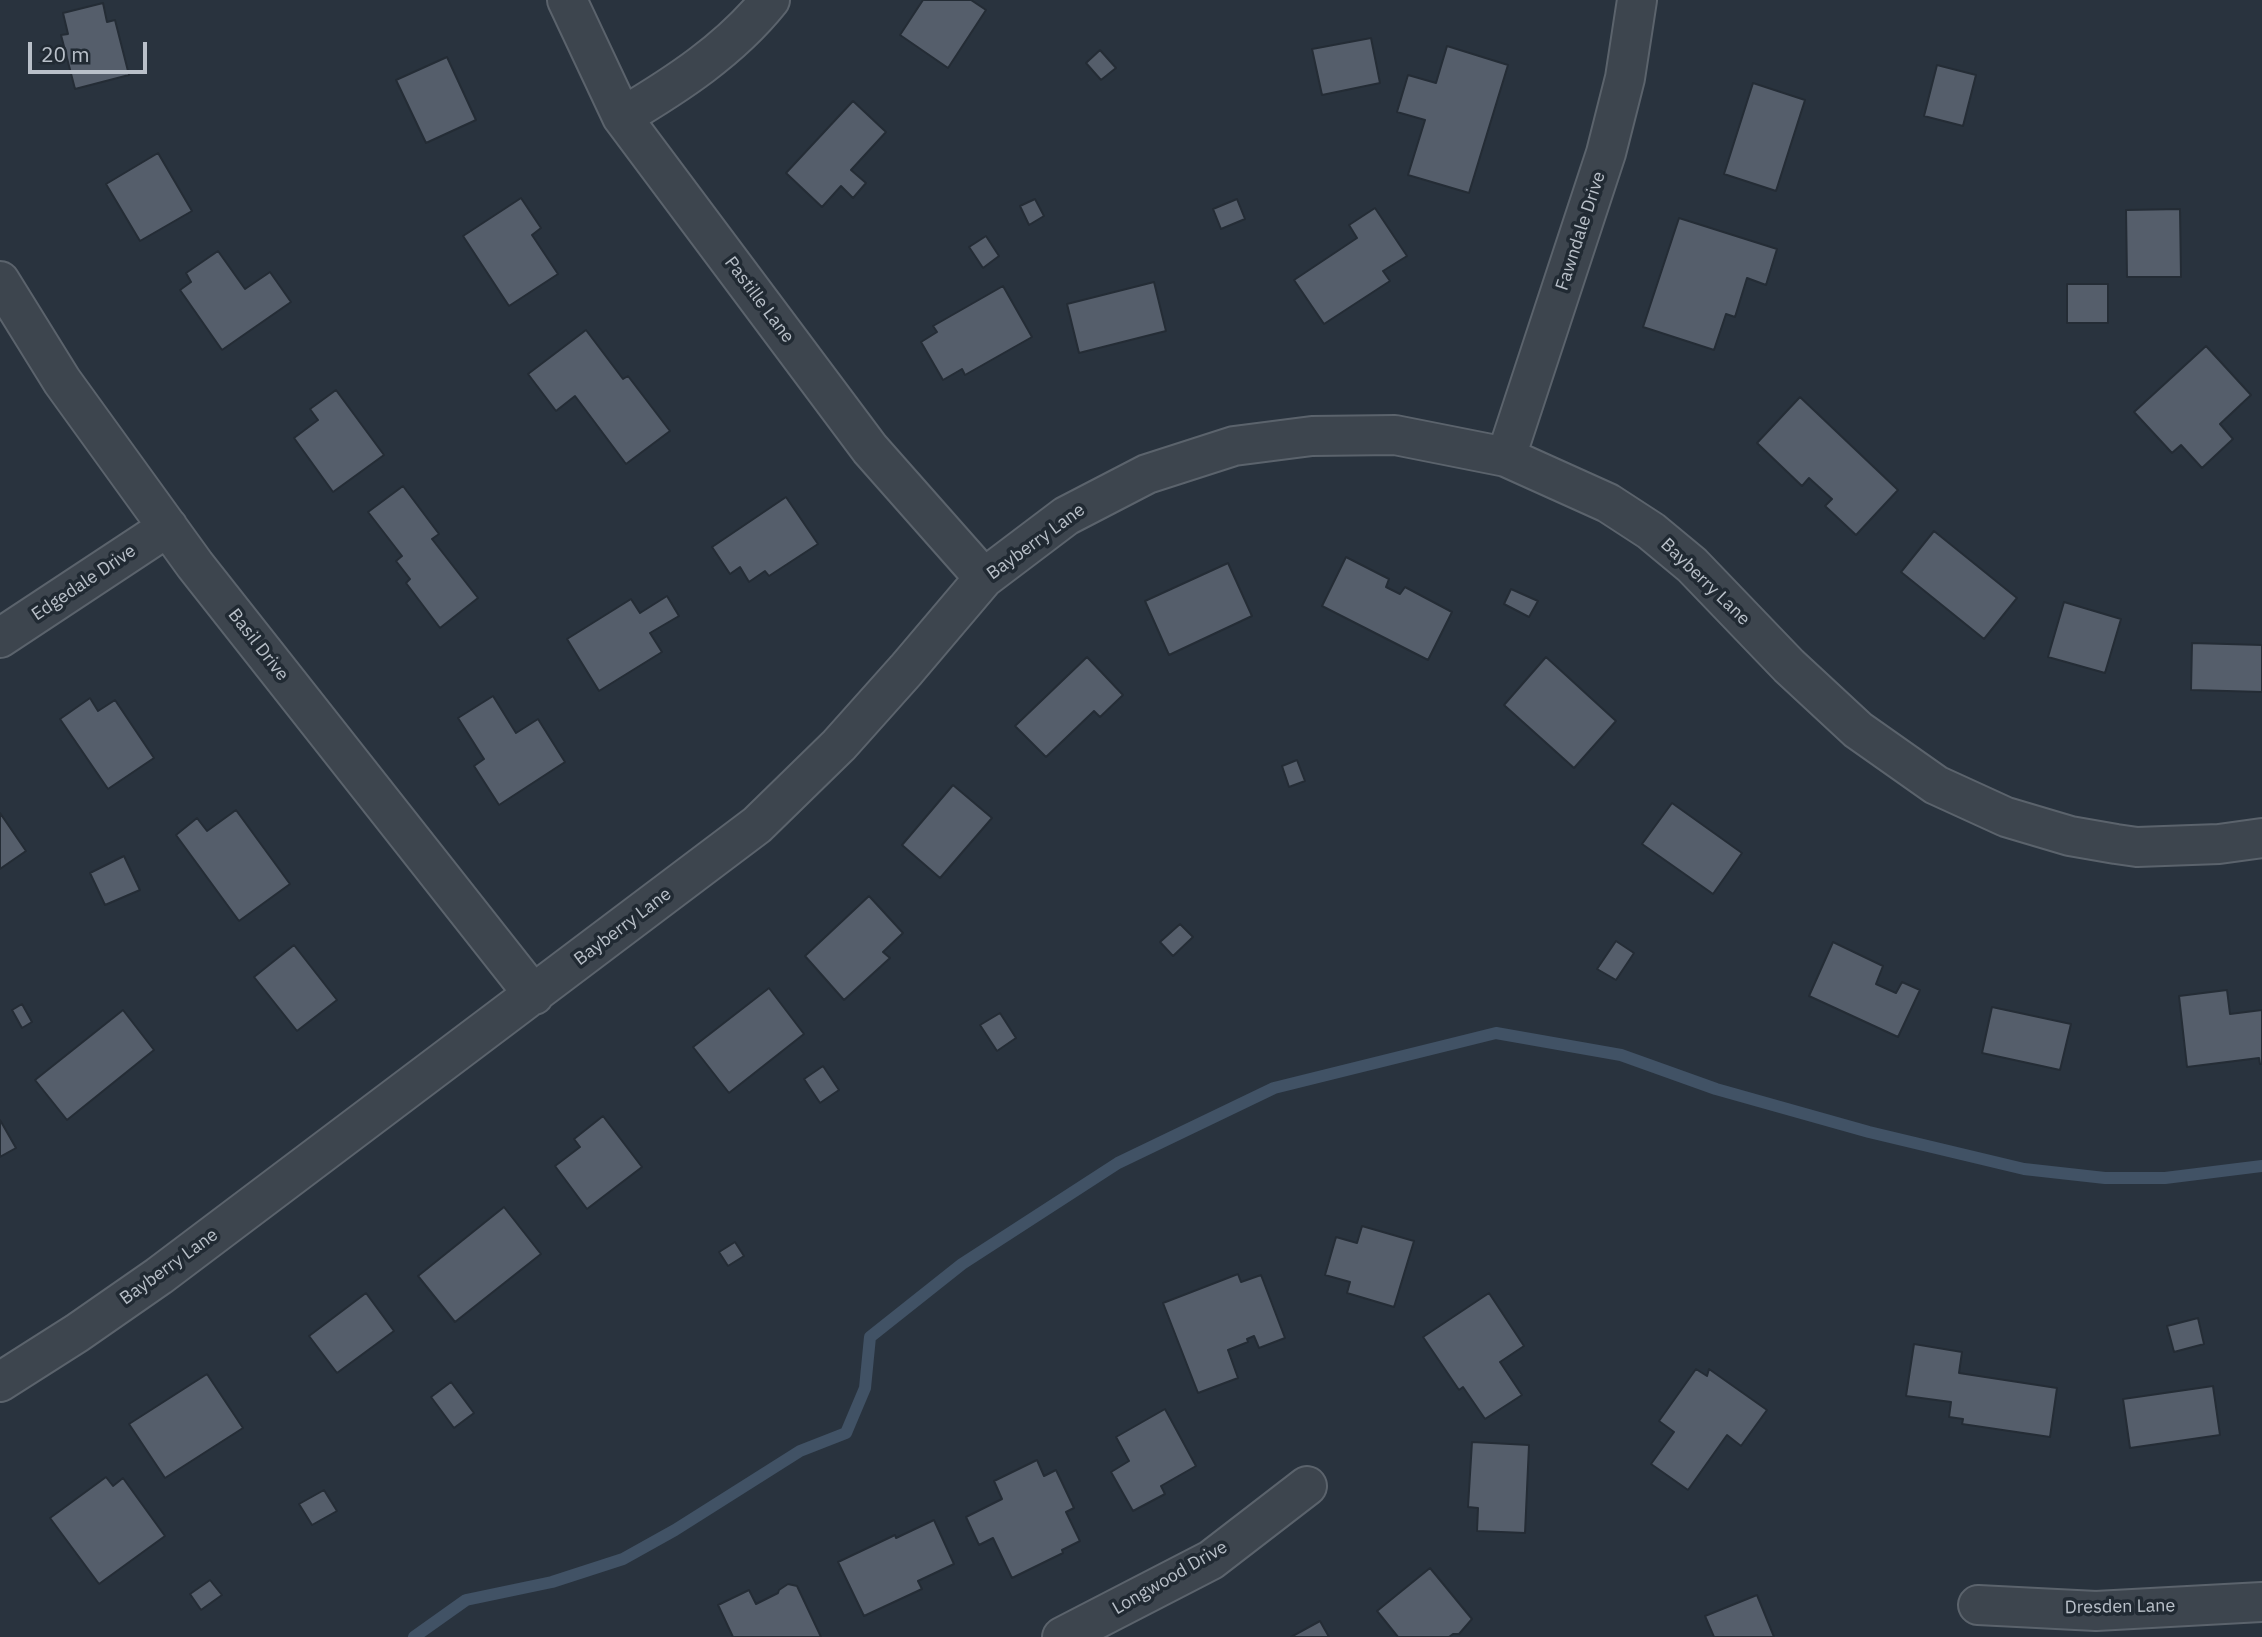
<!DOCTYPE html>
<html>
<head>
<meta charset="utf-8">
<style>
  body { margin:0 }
  #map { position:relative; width:2262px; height:1637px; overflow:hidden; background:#29333e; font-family:"IBM Plex Sans",sans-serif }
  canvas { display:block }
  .scale { position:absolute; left:28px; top:42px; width:119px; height:32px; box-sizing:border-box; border:4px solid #b9c0c9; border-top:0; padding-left:9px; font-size:21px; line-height:24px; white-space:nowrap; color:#b9c0c9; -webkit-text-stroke:5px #212a33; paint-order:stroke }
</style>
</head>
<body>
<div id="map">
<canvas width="2262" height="1637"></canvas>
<div class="scale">20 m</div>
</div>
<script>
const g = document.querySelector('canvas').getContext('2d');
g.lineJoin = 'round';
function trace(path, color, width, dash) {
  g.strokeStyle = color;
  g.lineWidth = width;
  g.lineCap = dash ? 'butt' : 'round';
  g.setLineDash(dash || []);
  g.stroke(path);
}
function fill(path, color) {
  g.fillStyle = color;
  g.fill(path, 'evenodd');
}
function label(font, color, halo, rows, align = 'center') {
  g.font = font + ' "IBM Plex Sans",sans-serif';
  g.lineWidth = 7;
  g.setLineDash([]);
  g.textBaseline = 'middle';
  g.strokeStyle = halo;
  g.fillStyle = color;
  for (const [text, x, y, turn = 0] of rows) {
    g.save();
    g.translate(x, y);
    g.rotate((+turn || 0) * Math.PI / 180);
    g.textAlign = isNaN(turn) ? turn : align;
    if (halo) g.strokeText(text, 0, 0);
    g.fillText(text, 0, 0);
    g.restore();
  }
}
trace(new Path2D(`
  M 414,1637 L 466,1600 L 552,1582 L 623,1559 L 675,1530 L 800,1451 L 846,1433 L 865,1388 L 870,1337 L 962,1264 L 1118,1163 L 1274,1088 L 1496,1033 L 1621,1055 L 1716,1089 L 1869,1132 L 2024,1169 L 2105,1178 L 2165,1178 L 2262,1166`), '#415265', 12);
const building = new Path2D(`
  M 923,0 L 971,0 L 986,10 L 948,68 L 900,35 Z
  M 103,3 L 107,22 L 115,20 L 129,75 L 75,89 L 61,35 L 68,34 L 63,13 Z
  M 1371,38 L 1380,83 L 1322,95 L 1312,49 Z
  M 1447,46 L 1508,65 L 1469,193 L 1408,175 L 1425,120 L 1397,112 L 1408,75 L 1436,83 Z
  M 1100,50 L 1116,68 L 1101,80 L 1086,63 Z
  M 447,57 L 476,120 L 426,143 L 396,80 Z
  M 1937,65 L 1976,75 L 1963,126 L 1924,116 Z
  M 1753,83 L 1805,100 L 1776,191 L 1724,174 Z
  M 853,101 L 886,132 L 851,170 L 866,183 L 853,198 L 841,186 L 822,207 L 786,173 Z
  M 158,153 L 192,211 L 140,241 L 106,184 Z
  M 521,198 L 541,228 L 532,235 L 558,274 L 509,306 L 463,236 Z
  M 1035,199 L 1044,216 L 1029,225 L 1020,206 Z
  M 1237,199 L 1245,219 L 1221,229 L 1213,209 Z
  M 1375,208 L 1407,256 L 1383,271 L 1390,281 L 1324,324 L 1294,280 L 1357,238 L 1349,225 Z
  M 2180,209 L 2181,277 L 2127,277 L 2126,210 Z
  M 1679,218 L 1777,249 L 1766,285 L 1747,278 L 1735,317 L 1726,314 L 1714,350 L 1643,327 Z
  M 986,236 L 999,256 L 983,268 L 969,247 Z
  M 218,251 L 245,289 L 270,272 L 291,302 L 222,350 L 180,290 L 191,282 L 186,273 Z
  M 1154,282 L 1166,331 L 1079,353 L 1067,304 Z
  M 2067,284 L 2108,284 L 2108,323 L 2067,323 Z
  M 1003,286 L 1032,337 L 965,375 L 962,369 L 943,380 L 921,342 L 937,332 L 933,326 Z
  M 586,330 L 623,379 L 628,376 L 670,431 L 626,464 L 575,396 L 556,411 L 528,374 Z
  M 2206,346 L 2251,395 L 2220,424 L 2233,439 L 2202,468 L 2181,445 L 2172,453 L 2134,412 Z
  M 336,390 L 384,455 L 333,492 L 294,438 L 318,420 L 310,409 Z
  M 1800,397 L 1898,490 L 1856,535 L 1825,506 L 1832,499 L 1809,478 L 1802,486 L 1757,443 Z
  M 403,486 L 439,534 L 432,539 L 478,598 L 440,628 L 406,583 L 410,579 L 396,561 L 402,556 L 368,512 Z
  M 786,497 L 818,544 L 769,576 L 765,571 L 749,582 L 740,567 L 730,574 L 712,547 Z
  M 1934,531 L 2017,598 L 1984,639 L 1901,572 Z
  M 1346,557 L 1389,579 L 1386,587 L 1400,594 L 1405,587 L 1452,612 L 1428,660 L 1322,606 Z
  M 1228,563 L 1252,616 L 1169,655 L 1145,601 Z
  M 1511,589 L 1538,601 L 1529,617 L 1504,604 Z
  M 667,596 L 679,616 L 650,633 L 662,652 L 599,691 L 567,639 L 631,599 L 640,613 Z
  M 2064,602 L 2121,619 L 2105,673 L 2048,657 Z
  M 2192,643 L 2262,645 L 2262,692 L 2191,690 Z
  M 1087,657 L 1123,695 L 1100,717 L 1094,711 L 1046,757 L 1015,726 Z
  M 1546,657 L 1616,721 L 1574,768 L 1504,705 Z
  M 493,696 L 516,733 L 538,719 L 565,762 L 499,805 L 474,766 L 484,759 L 458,718 Z
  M 90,698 L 98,711 L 115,700 L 154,758 L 108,789 L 60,719 Z
  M 1297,760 L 1305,781 L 1289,787 L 1282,766 Z
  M 953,785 L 992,818 L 940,878 L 902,845 Z
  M 1672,803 L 1742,853 L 1713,894 L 1642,844 Z
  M 236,810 L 290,884 L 239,921 L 176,835 L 197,818 L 207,831 Z
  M 0,813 L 26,851 L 0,869 Z
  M 124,856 L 140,890 L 105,905 L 90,873 Z
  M 869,896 L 903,933 L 883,952 L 890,958 L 844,1000 L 805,956 Z
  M 1180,924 L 1193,937 L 1173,956 L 1160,942 Z
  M 1616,941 L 1634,953 L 1616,980 L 1597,969 Z
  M 1833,942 L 1883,966 L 1876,984 L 1896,993 L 1902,982 L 1920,990 L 1898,1037 L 1809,996 Z
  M 294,945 L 337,1000 L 297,1031 L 254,977 Z
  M 769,988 L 804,1034 L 729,1093 L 693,1047 Z
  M 2227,990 L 2230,1014 L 2262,1010 L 2262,1064 L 2260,1064 L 2259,1058 L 2187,1067 L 2179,996 Z
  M 22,1004 L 32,1022 L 22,1028 L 12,1010 Z
  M 1992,1007 L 2071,1024 L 2060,1070 L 1982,1053 Z
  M 123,1010 L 154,1050 L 67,1120 L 35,1080 Z
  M 1000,1013 L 1016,1038 L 997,1051 L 980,1025 Z
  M 823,1066 L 839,1090 L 820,1103 L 804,1079 Z
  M 603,1116 L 642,1167 L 587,1209 L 555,1166 L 580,1147 L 574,1139 Z
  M 0,1120 L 16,1148 L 0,1157 Z
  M 504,1207 L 541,1254 L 455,1322 L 418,1276 Z
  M 1362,1226 L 1414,1241 L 1394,1307 L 1347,1293 L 1350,1282 L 1325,1275 L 1336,1237 L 1357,1243 Z
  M 735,1242 L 744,1256 L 728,1266 L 719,1252 Z
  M 1238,1274 L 1241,1282 L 1261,1275 L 1285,1338 L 1259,1348 L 1254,1336 L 1247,1339 L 1248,1342 L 1228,1350 L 1238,1378 L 1198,1393 L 1163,1303 Z
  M 366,1293 L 394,1331 L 337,1373 L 309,1336 Z
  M 1489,1293 L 1524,1346 L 1500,1362 L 1522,1395 L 1485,1419 L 1463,1387 L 1459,1390 L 1423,1337 Z
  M 2198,1318 L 2204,1344 L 2174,1352 L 2167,1326 Z
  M 1914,1344 L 1962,1352 L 1959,1373 L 2057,1388 L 2050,1437 L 1962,1424 L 1963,1419 L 1949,1417 L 1951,1402 L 1906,1396 Z
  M 1696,1369 L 1707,1376 L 1709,1369 L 1767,1410 L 1741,1446 L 1727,1435 L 1688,1490 L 1651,1464 L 1674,1432 L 1659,1421 Z
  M 207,1374 L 243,1428 L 165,1478 L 129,1424 Z
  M 451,1382 L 474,1413 L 454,1428 L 431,1397 Z
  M 2213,1386 L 2220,1435 L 2130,1448 L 2123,1399 Z
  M 1165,1409 L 1196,1466 L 1161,1486 L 1165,1494 L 1133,1511 L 1111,1472 L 1129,1461 L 1116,1437 Z
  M 1472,1442 L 1529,1445 L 1525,1533 L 1477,1531 L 1478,1508 L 1468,1507 Z
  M 1037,1460 L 1044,1476 L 1056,1470 L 1074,1508 L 1066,1512 L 1080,1541 L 1062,1550 L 1063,1553 L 1012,1578 L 993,1538 L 979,1545 L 966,1517 L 1002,1499 L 994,1481 Z
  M 106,1477 L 113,1486 L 123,1478 L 165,1536 L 99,1584 L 50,1518 Z
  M 324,1490 L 337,1511 L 312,1525 L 299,1504 Z
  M 934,1520 L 954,1564 L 918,1581 L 922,1589 L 864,1616 L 838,1562 L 895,1535 L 896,1538 Z
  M 1430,1568 L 1472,1619 L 1459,1634 L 1453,1634 L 1449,1637 L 1398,1637 L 1377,1611 Z
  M 210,1580 L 222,1595 L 201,1610 L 190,1594 Z
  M 788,1584 L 797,1586 L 821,1637 L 733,1637 L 718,1605 L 749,1590 L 756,1604 L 778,1593 L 779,1590 Z
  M 1757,1595 L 1774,1637 L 1714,1637 L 1705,1616 Z
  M 1320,1621 L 1329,1637 L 1291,1637 Z`);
fill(building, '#555e6b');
trace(building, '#242c35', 2);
const minor = new Path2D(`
  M 567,0 L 622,117 L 870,449 L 984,578
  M 622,117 C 676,85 730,50 770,0
  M 0,281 L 62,381 L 195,565 L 534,995
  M 1506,457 L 1606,153 L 1625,78 L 1637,0
  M 0,638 L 168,527
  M 0,1382 L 77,1333 L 159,1276 L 757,825 L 839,745 L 906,670 L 984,578 L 1066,516 L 1147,474 L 1234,446 L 1312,436 L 1395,435 L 1506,457 L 1608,503 L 1651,531 L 1692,565 L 1789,666 L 1858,730 L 1936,785 L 2006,817 L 2070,836 L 2116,844 L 2137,847 L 2219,844 L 2262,838
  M 1978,1605 L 2096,1611 L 2262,1602
  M 1062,1637 L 1211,1560 L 1307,1486`);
trace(minor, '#5b636c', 42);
trace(minor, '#3d454e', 38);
label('18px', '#b9c0c9', '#212a33', [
  ["Fawndale Drive",1581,231,-72],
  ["Pastille Lane",759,300,53],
  ["Bayberry Lane",1036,542,-36],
  ["Bayberry Lane",1705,582,44],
  ["Edgedale Drive",84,583,-34],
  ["Basil Drive",258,645,52],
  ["Bayberry Lane",623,927,-37],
  ["Bayberry Lane",169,1267,-36],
  ["Longwood Drive",1170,1578,-30],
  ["Dresden Lane",2120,1607,-1]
]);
</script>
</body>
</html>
